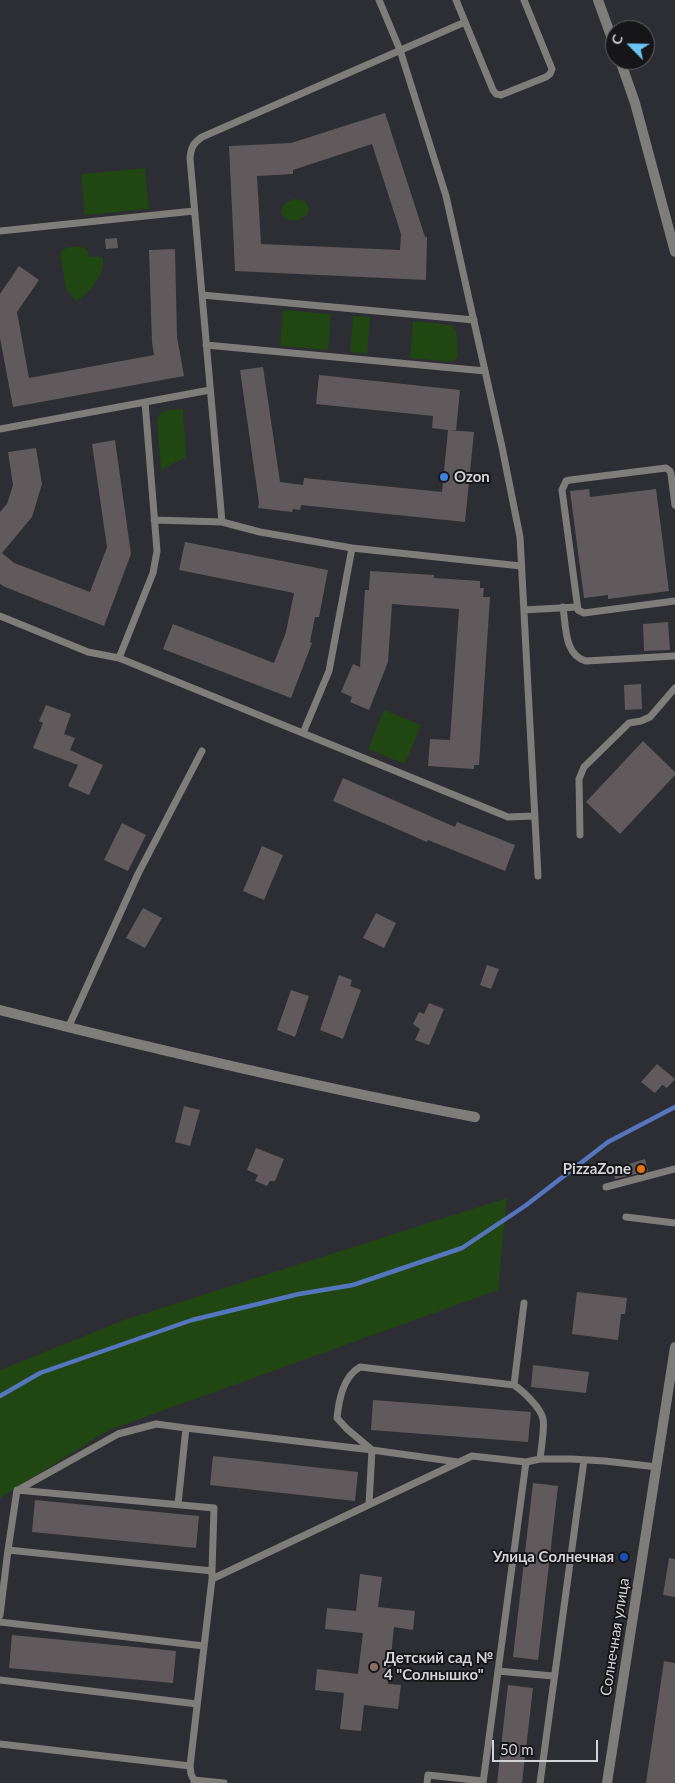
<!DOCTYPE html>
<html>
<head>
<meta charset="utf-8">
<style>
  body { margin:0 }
  #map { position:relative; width:675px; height:1783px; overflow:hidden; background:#2d2d34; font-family:Lato,sans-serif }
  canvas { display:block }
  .north { position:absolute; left:605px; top:20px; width:50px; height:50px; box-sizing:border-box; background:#161619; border:1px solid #626265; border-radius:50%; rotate:293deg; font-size:14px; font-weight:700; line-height:20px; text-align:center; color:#d3d3d8 }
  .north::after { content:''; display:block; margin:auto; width:18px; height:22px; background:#6ac3f1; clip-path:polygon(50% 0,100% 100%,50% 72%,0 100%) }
  .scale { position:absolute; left:492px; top:1740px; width:106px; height:22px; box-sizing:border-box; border:2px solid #d3d3d8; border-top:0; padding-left:6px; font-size:15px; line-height:18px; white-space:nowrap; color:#d3d3d8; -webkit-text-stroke:4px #161619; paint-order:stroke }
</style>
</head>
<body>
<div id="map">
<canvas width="675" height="1783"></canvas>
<div class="north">С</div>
<div class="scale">50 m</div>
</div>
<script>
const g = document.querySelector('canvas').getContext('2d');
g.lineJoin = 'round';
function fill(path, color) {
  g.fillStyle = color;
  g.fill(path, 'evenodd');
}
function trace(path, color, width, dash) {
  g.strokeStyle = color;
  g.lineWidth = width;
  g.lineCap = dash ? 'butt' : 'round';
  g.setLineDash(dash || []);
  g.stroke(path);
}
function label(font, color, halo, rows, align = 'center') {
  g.font = font + ' Lato,sans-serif';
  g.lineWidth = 4;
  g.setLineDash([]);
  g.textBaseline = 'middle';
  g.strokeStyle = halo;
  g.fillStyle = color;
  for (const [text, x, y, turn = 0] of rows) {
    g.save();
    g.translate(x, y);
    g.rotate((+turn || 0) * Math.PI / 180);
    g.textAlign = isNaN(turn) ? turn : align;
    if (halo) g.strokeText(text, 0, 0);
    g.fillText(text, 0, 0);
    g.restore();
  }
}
fill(new Path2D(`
  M 145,168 L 149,209 L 85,215 L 81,174 Z
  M 294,199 L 305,201 L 309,209 L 308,214 C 289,231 267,209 294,199 Z
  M 77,246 L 84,248 L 88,251 L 88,257 L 98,256 L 103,258 C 105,275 90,293 76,301 L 66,289 L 60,253 L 66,248 Z
  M 283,310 L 331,314 L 328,350 L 280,346 Z
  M 353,316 L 370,317 L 367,354 L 350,352 Z
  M 413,321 L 452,325 L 456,332 L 458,357 L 452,362 L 410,358 Z
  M 183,409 L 186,457 L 161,470 L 157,420 C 161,408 172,410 183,409 Z
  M 384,710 L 421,725 L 405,764 L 368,749 Z
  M 507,1198 L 498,1290 L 109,1430 L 0,1498 L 0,1370 L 124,1320 Z`), '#204612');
trace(new Path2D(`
  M 0,1396 L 40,1373 L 192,1320 L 299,1294 L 353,1285 L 462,1248 L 525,1206 L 608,1142 L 675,1107`), '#5575bd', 4.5);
fill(new Path2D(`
  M 385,113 L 425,237 L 427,237 L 426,280 L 235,271 L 229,146 L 291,143 ZM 372,144 L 401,234 L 400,250 L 261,244 L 257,176 L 293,174 L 293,170 Z
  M 117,238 L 118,248 L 106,249 L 105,239 Z
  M 175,249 L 177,337 L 184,376 L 13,407 L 0,338 L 0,294 L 19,266 L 39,280 L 17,312 L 29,378 L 154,355 L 152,342 L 149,250 Z
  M 263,367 L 280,482 L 303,485 L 304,478 L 442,492 L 448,430 L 432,428 L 433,416 L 316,404 L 319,375 L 460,390 L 456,431 L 449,430 L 474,432 L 465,522 L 301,505 L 300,510 L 293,509 L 292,512 L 258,508 L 259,503 L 240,370 Z
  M 115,440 L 131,554 L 104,626 L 5,587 L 0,584 L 0,512 L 7,504 L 13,485 L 8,452 L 36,448 L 42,484 L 32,517 L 2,553 L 14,563 L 90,592 L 107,547 L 92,444 Z
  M 589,489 L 590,497 L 656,489 L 669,591 L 608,599 L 608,595 L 584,598 L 570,491 Z
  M 185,542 L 328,570 L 319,617 L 315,617 L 310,642 L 312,643 L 291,698 L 163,649 L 173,624 L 274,663 L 286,632 L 294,593 L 179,570 Z
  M 370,571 L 434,575 L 434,578 L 480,581 L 480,588 L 484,588 L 483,597 L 490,597 L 479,765 L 474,765 L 474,769 L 428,766 L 430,739 L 450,740 L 459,609 L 392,604 L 388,662 L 369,710 L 350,702 L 352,697 L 341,692 L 353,664 L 360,667 L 365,590 L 369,590 Z
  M 668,622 L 670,650 L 644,651 L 643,624 Z
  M 641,684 L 642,709 L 625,710 L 624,685 Z
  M 46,705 L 71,714 L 64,734 L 75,738 L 70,750 L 103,765 L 89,795 L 68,786 L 78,765 L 33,748 L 43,723 L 39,721 Z
  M 643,741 L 675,772 L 675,775 L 620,834 L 586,802 Z
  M 343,778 L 455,827 L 457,822 L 515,845 L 505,871 L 428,840 L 427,842 L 333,801 Z
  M 122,823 L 146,835 L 128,871 L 104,860 Z
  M 262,846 L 283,855 L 264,900 L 243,891 Z
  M 143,908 L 162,918 L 145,948 L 126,938 Z
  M 376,913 L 396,923 L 384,948 L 363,938 Z
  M 487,965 L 499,969 L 491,989 L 480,985 Z
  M 339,975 L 352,980 L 350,986 L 361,990 L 343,1039 L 320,1030 Z
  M 291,990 L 309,996 L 295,1037 L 277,1030 Z
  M 429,1003 L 444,1009 L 429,1045 L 415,1040 L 420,1029 L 413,1024 L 419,1012 L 424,1014 Z
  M 657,1064 L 675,1079 L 667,1088 L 662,1085 L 655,1093 L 641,1082 Z
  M 184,1106 L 200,1110 L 190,1146 L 175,1142 Z
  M 256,1148 L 284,1159 L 275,1181 L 270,1181 L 267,1186 L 255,1181 L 258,1175 L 247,1170 Z
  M 645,1159 L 648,1171 L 615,1179 L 612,1169 Z
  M 577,1292 L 627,1298 L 625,1314 L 621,1314 L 618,1340 L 572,1334 Z
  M 533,1365 L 589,1372 L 586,1393 L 531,1387 Z
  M 373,1400 L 531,1412 L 528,1442 L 371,1430 Z
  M 213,1456 L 358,1472 L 355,1501 L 210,1485 Z
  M 533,1483 L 558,1486 L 538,1660 L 513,1657 Z
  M 35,1500 L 199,1516 L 196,1548 L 32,1532 Z
  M 669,1558 L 675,1559 L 675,1597 L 663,1595 Z
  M 360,1574 L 382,1577 L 378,1607 L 415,1611 L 413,1630 L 394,1627 L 388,1684 L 401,1685 L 398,1709 L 364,1705 L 361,1731 L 340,1729 L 344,1693 L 315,1690 L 317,1669 L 358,1674 L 363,1633 L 325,1629 L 327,1608 L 356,1611 Z
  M 12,1635 L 176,1651 L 173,1683 L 9,1668 Z
  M 664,1661 L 675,1663 L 675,1783 L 646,1783 Z
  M 508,1685 L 533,1688 L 522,1783 L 497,1783 Z`), '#615a5d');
trace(new Path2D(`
  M 379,0 L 400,50 L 446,196 L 502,447 L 520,537 L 538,876
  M 456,0 L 493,90 L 496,94 L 501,95 L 546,77 L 550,74 L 552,69 L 524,0
  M 0,231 L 194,211
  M 202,295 L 474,320
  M 206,345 L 485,371
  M 0,429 L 210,390
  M 675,505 L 671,474 L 670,471 L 666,468 L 570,480 L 566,481 L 562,490 L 578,610 L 584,613 L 675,601
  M 154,520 L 222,522 L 260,532 L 352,548 L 521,566
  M 222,522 L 190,158 C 191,148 193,143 202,137 L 465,22
  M 563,607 C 566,626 564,655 586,661 L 675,656
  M 524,610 L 577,607
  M 0,616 L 88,652 L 119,658 L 508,817 L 535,816
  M 119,658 L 153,573 L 157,551 L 145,402
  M 303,733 L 329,671 L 352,548
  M 580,835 L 579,779 L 584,767 L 629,723 L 641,721 L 650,717 L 675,688
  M 68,1028 L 138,874 L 202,751
  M 606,1187 L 675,1169
  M 626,1217 L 675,1223
  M 514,1385 L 524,1303
  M 186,1428 L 372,1450 L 369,1504
  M 458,1462 L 372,1450 L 347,1429 L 337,1418 C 339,1399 343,1377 360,1367 L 514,1385 C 523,1391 541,1408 543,1419 C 545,1426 541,1450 540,1459
  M 18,1490 L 118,1434 L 156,1424 L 186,1428 L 178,1504
  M 8,1550 L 17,1490 L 214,1508 L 212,1571
  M 0,1615 L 8,1550 L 212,1571 L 212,1576
  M 0,1622 L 204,1646
  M 498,1671 L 553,1676
  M 0,1680 L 197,1704
  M 0,1744 L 190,1766
  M 194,1780 L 224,1783
  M 194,1783 L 194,1780 L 191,1774 L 190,1766 L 212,1579 L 472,1456 L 526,1462 L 540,1459 L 571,1459 L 605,1461 L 657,1467
  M 427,1783 L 428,1775 L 483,1781
  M 483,1783 L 526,1462
  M 540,1783 L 584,1460`), '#7e7d79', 7);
trace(new Path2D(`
  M 0,1010 C 158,1050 316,1087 475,1117`), '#7e7d79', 10);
trace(new Path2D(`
  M 598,0 L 615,47
  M 620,60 L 635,103 L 675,252
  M 607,1783 L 675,1347`), '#7e7d79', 10);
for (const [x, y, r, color] of [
  [444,477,5,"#3f7fe0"],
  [641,1169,5,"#e8710a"],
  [624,1557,5,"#1a4fb4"],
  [374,1667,5,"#8d6e63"]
]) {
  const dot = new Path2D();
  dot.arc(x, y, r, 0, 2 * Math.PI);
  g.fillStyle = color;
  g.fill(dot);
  trace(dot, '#161619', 2);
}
label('bold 15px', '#d3d3d8', '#161619', [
  ["Ozon",454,477],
  ["PizzaZone",631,1169,"right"],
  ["Улица Солнечная",614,1557,"right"],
  ["Детский сад №",384,1658],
  ["4 \"Солнышко\"",384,1675]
], 'left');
label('15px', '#d3d3d8', '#161619', [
  ["Солнечная улица",615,1637,-81]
]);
</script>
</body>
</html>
